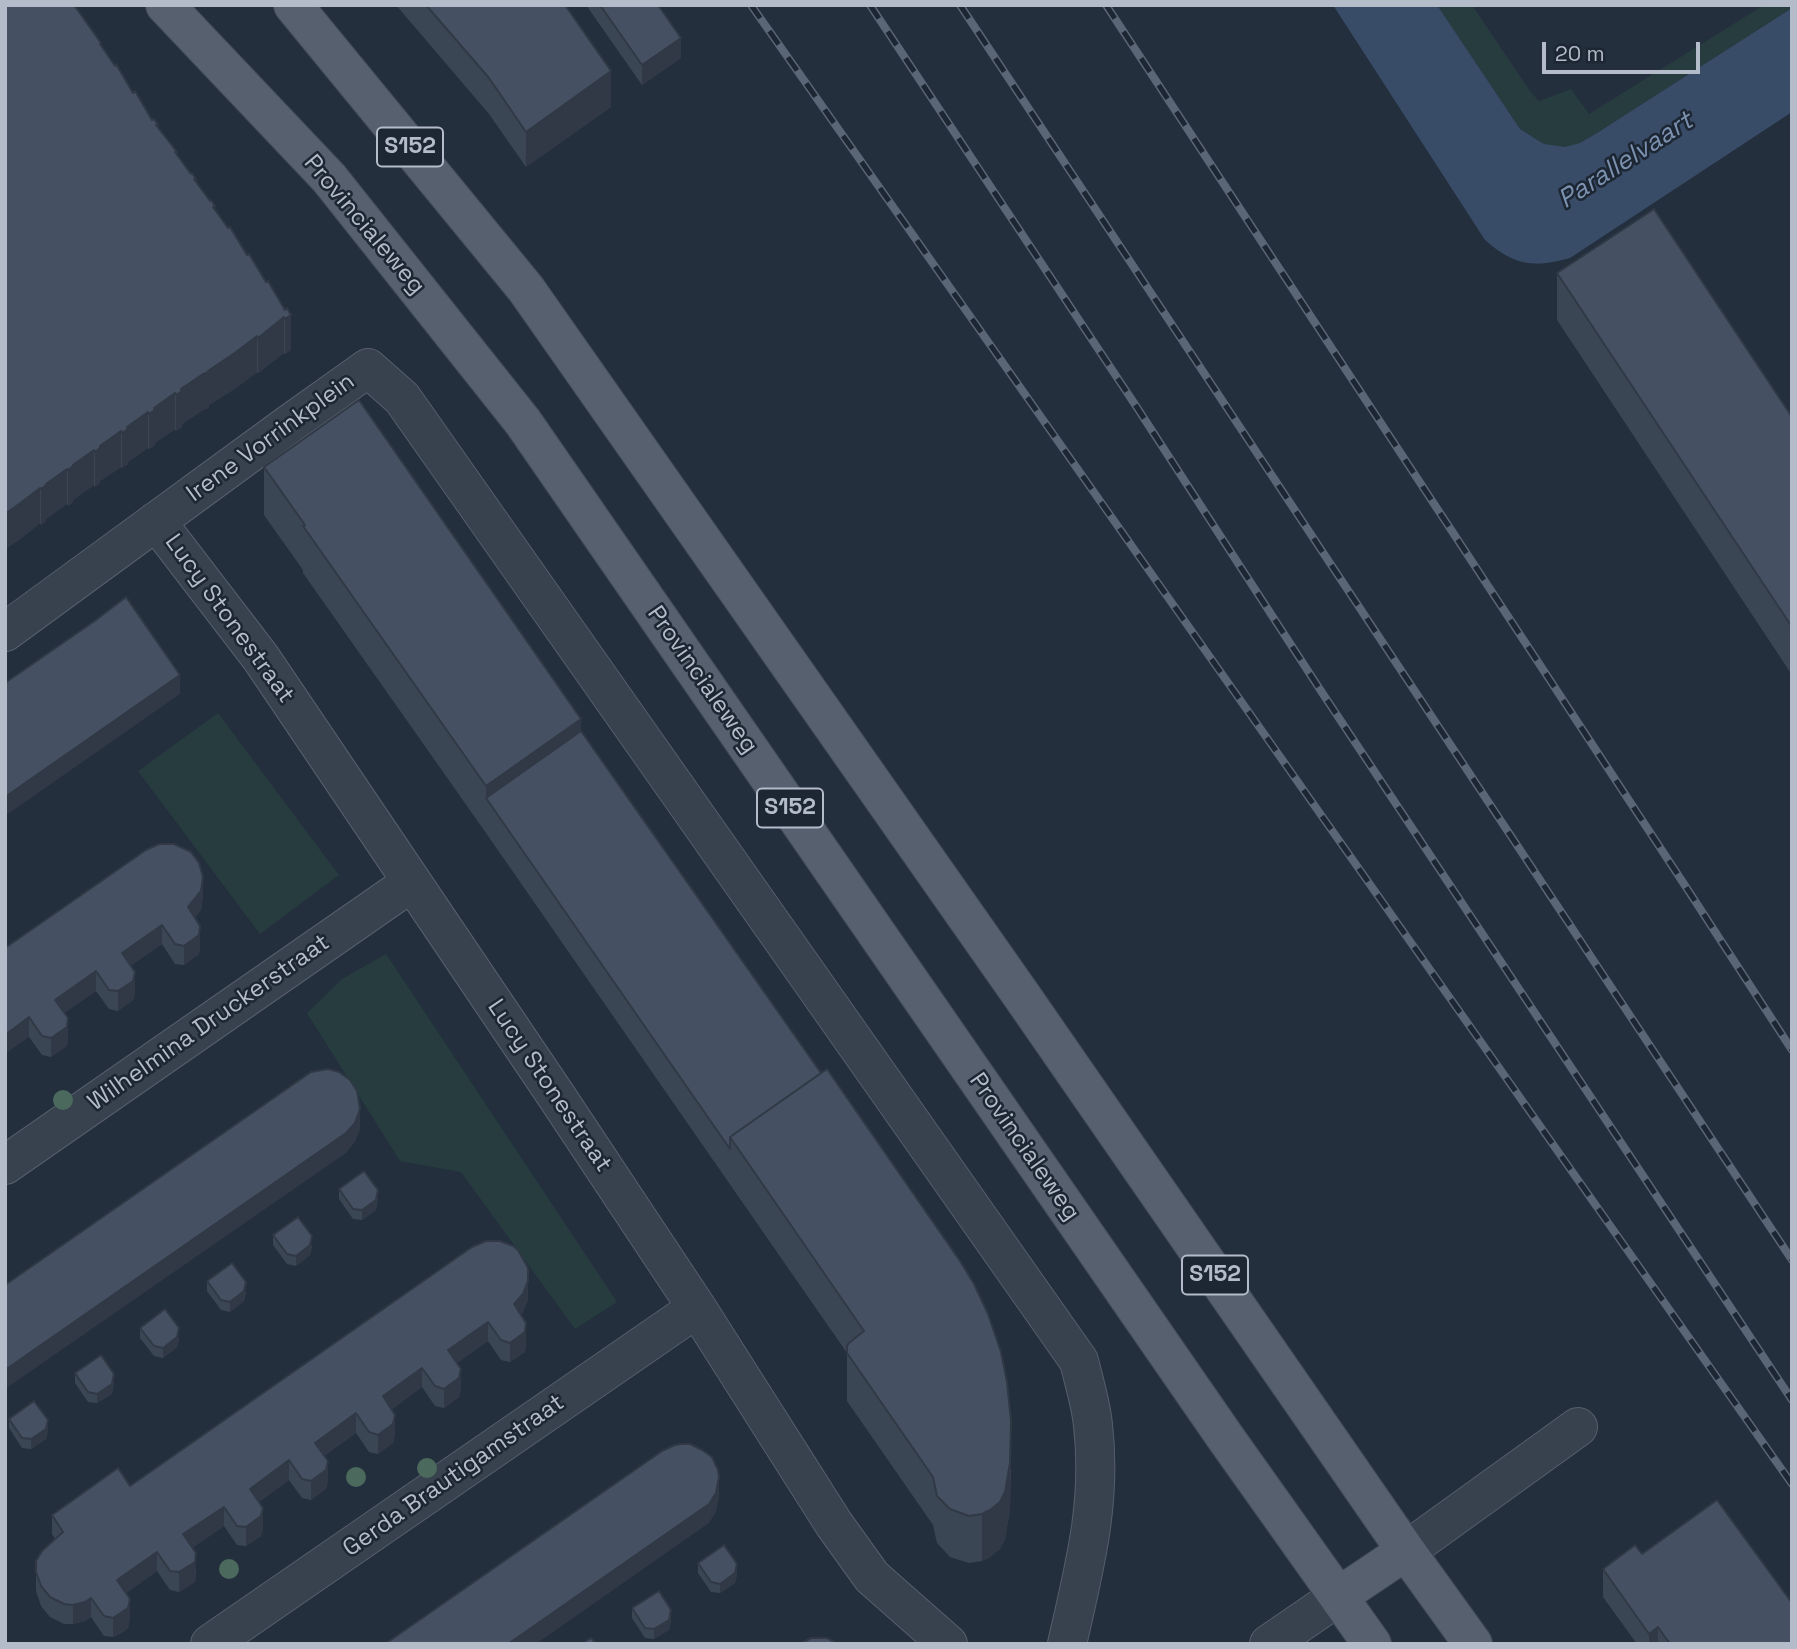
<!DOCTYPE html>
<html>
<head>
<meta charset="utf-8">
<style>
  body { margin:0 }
  #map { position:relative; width:1797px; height:1649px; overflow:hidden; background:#242f3e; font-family:"Space Grotesk",sans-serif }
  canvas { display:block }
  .frame { position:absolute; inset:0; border:7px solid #b4bcc9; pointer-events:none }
  .scale { position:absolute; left:1542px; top:42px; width:158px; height:32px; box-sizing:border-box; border:4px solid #b4bcc9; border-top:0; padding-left:9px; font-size:21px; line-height:24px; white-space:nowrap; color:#b4bcc9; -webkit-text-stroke:5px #1d2633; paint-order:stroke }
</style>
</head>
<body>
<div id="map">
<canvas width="1797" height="1649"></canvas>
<div class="frame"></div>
<div class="scale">20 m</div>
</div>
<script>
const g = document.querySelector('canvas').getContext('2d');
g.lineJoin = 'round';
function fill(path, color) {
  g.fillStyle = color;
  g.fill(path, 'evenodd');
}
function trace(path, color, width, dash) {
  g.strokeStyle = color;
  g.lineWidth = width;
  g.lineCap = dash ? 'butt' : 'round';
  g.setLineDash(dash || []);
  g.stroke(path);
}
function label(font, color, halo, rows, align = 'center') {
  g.font = font + ' "Space Grotesk",sans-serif';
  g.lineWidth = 5;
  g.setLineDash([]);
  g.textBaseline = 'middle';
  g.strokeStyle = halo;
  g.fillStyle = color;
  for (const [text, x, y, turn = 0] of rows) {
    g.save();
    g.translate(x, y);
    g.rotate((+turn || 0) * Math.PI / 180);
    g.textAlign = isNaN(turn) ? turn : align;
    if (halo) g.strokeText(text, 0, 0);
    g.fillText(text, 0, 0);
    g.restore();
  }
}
fill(new Path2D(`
  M 1437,5 L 1472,5 L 1530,91 L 1539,101 L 1571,89 L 1589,114 L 1764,5 L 1792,5 L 1792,8 L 1597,133 L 1580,143 L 1563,150 L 1544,144 L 1520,129 Z
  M 218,713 L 339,875 L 260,934 L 138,771 Z
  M 386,954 L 617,1302 L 575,1329 L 461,1172 L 400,1161 L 307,1013 L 342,979 Z`), '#263c3f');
fill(new Path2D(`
  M 1333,5 L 1437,5 L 1520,129 L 1544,144 L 1565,147 L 1580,143 L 1597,133 L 1792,8 L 1792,112 L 1570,258 C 1534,268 1514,266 1485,240 Z`), '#394c67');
const street = new Path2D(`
  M 156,521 L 261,658 L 557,1097 L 697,1308 L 834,1524 L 872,1577 L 948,1644
  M 5,632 L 288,425 L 368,368 L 402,398 L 1079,1361 C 1084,1382 1091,1404 1093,1425 C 1102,1503 1084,1569 1067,1644
  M 5,1165 L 412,882
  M 1406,1551 L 1578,1427
  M 210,1644 L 697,1308
  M 1269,1644 L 1339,1596`);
const primary = new Path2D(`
  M 165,5 L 329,178 L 523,422 L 1225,1437 L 1372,1644
  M 293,5 L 526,289 L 1024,999 L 1406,1551 L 1473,1644
  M 1339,1596 L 1406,1551`);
trace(street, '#565f6c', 40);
trace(primary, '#414a57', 40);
trace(street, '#38414e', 38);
trace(primary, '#56606e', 38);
const rail = new Path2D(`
  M 751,5 L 1792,1484
  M 870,5 L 1136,406 L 1321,691 L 1792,1400
  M 960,5 L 1792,1260
  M 1106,5 L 1684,884 L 1792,1050`);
trace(rail, '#5a6575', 8);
trace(rail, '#1d2633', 5, [16]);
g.fillStyle = '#4b6a5d';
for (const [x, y] of [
  [63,1100],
  [427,1468],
  [356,1477],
  [229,1569]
]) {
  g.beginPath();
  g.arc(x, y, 10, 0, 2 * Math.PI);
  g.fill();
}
fill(new Path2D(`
  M 5,5 L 101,46 L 285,310 L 291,350 L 285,354 L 284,353 L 258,373 L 257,372 L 236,388 L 209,405 L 209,408 L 203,410 L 182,424 L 182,427 L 176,431 L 175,429 L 155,443 L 155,445 L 149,449 L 148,448 L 128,462 L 128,464 L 122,468 L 121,467 L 100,481 L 100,483 L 95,487 L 94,485 L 73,500 L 73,502 L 68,506 L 67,504 L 46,519 L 46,521 L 41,525 L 40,523 L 19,540 L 5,549 Z
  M 396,5 L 565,5 L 611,107 L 526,167 L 489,114 Z
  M 586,5 L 658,5 L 681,58 L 642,85 Z
  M 1557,273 L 1792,417 L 1792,675 L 1557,320 Z
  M 264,467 L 581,731 L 1011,1469 L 1010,1510 L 1005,1539 L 1000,1549 L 990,1557 L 982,1561 L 969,1563 L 950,1557 L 937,1543 L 933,1525 L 847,1401 L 847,1353 L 486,833 L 303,573 L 303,570 L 264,515 Z
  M 203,896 L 201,910 L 195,917 L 200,945 L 199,954 L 184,965 L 175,964 L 162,944 L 130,966 L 135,992 L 133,1000 L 118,1011 L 109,1009 L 96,991 L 64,1013 L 68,1038 L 67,1046 L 51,1057 L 42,1055 L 29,1037 L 5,948 Z
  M 339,1189 L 378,1200 L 376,1210 L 362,1220 L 353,1219 L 339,1199 Z
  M 273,1235 L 312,1246 L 310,1255 L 296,1266 L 287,1264 L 273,1245 Z
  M 207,1281 L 246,1292 L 244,1301 L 230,1312 L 221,1310 L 207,1291 Z
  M 528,1300 L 521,1315 L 526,1342 L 525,1352 L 510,1362 L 501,1360 L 488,1341 L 457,1363 L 461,1388 L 459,1397 L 444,1408 L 435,1406 L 422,1387 L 391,1410 L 395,1435 L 393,1443 L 378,1454 L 369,1452 L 356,1433 L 324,1456 L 328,1481 L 326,1489 L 311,1500 L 302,1498 L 289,1480 L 259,1502 L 263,1527 L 261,1536 L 246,1546 L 237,1545 L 224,1526 L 192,1548 L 196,1572 L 195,1582 L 179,1592 L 170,1590 L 157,1571 L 126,1593 L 130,1618 L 128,1628 L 121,1633 L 113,1637 L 104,1636 L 91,1617 L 85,1621 L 73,1624 L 64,1624 L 50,1617 L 41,1606 L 36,1591 L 36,1561 L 55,1539 L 52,1534 L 52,1515 L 130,1486 Z
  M 140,1328 L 179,1338 L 177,1347 L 163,1358 L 154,1356 L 140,1338 Z
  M 75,1373 L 114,1384 L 112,1394 L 97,1403 L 88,1402 L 75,1383 Z
  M 9,1419 L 48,1430 L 46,1439 L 31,1449 L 22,1448 L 9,1428 Z
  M 1642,1554 L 1792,1644 L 1637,1644 L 1603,1597 L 1603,1569 Z
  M 698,1563 L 737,1574 L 735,1583 L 720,1593 L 711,1592 L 698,1573 Z
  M 632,1608 L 671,1620 L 669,1630 L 654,1639 L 645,1638 L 632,1618 Z`), '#3b4654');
fill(new Path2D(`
  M 681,38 L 681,58 L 642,85 L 642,65 Z
  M 611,71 L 611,107 L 526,167 L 526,132 Z
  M 291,315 L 291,350 L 285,354 L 285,319 Z
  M 284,317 L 284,353 L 258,373 L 258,338 Z
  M 257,336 L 257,372 L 236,388 L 209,405 L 209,408 L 203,410 L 182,424 L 182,427 L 176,431 L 176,395 L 181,389 Z
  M 175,393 L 175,429 L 155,443 L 155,445 L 149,449 L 149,414 L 154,408 Z
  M 148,412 L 148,448 L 128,462 L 128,464 L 122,468 L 122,433 L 127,427 Z
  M 121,431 L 121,467 L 100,481 L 100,483 L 95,487 L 95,452 L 100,446 Z
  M 94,450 L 94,485 L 73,500 L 73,502 L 68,506 L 68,470 L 73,465 Z
  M 67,469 L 67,504 L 46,519 L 46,521 L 41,525 L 41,489 L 46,484 Z
  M 40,488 L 40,523 L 19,540 L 5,549 L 5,514 Z
  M 180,675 L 180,694 L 5,816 L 5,797 Z
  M 581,719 L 581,766 L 486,798 L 486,786 Z
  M 203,877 L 203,896 L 201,910 L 188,926 L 188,907 Z
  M 162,925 L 162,944 L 122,972 L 122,953 Z
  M 200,926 L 200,945 L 199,954 L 184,965 L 184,946 Z
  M 96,971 L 96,991 L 55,1019 L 55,1000 Z
  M 135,972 L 135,992 L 133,1000 L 118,1011 L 118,991 Z
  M 29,1017 L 29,1037 L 5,1054 L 5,1035 Z
  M 68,1018 L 68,1038 L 67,1046 L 51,1057 L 51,1038 Z
  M 360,1109 L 360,1129 L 355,1142 L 346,1153 L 5,1389 L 5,1370 Z
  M 378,1190 L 378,1200 L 376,1210 L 362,1220 L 362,1210 Z
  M 312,1236 L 310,1255 L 296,1266 L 296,1256 Z
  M 528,1281 L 528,1300 L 523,1313 L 514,1323 L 514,1304 Z
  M 246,1282 L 244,1301 L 230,1312 L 230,1302 Z
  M 488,1322 L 488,1341 L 448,1369 L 448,1350 Z
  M 526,1323 L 526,1342 L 525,1352 L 510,1362 L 510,1343 Z
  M 179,1328 L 177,1347 L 163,1358 L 163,1348 Z
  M 422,1368 L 422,1387 L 383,1416 L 383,1396 Z
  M 461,1369 L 461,1388 L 459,1397 L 444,1408 L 444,1389 Z
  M 114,1374 L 114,1384 L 112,1394 L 97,1403 L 97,1394 Z
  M 356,1413 L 356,1433 L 315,1462 L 315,1443 Z
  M 395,1415 L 395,1435 L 393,1443 L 378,1454 L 378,1435 Z
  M 48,1420 L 48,1430 L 46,1439 L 31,1449 L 31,1439 Z
  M 1011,1421 L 1010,1510 L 1005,1539 L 1000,1549 L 990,1557 L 982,1561 L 982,1514 Z
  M 289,1460 L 289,1480 L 250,1509 L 250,1489 Z
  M 328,1461 L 328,1481 L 326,1489 L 311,1500 L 311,1481 Z
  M 719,1477 L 719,1497 L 716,1512 L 709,1523 L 536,1644 L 508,1644 Z
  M 224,1507 L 224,1526 L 183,1554 L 183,1534 Z
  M 263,1508 L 263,1527 L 261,1536 L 246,1546 L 246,1527 Z
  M 157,1552 L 157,1571 L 117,1600 L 117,1580 Z
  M 196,1553 L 195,1582 L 179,1592 L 179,1572 Z
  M 737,1564 L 737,1574 L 735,1583 L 720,1593 L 720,1584 Z
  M 91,1598 L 91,1617 L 85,1621 L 73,1624 L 73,1605 Z
  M 130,1599 L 130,1618 L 128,1628 L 113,1637 L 113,1618 Z
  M 671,1610 L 671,1620 L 669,1630 L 654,1639 L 654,1629 Z
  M 1658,1627 L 1658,1644 L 1649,1644 L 1649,1634 Z`), '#303945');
const building = new Path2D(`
  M 5,5 L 74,5 L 101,43 L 100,44 L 115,66 L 116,64 L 133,93 L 135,91 L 152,120 L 154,119 L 158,125 L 156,125 L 177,152 L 175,152 L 191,174 L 192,173 L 196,179 L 194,179 L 210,201 L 211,200 L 215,206 L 213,207 L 228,228 L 230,227 L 247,255 L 249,254 L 266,282 L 268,281 L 285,310 L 287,308 L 291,315 L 285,319 L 284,317 L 263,334 L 258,338 L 257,336 L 236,352 L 208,371 L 209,372 L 203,374 L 181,389 L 182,391 L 176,395 L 175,393 L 154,408 L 155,410 L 149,414 L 148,412 L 127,427 L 128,429 L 122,433 L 121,431 L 100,446 L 100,448 L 95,452 L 94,450 L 73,465 L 73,466 L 68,470 L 67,469 L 46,484 L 46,485 L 41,489 L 40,488 L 19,504 L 5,514 Z
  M 426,5 L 565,5 L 611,71 L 526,132 L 489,78 Z
  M 600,5 L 658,5 L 681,38 L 642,65 Z
  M 1654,209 L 1792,417 L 1792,627 L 1557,273 Z
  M 359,400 L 581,719 L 486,786 L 303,526 L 305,525 L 264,467 Z
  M 126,597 L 180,675 L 5,797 L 5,683 L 96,620 Z
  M 581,731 L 821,1073 L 730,1137 L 730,1149 L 486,798 Z
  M 159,844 L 174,844 L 191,852 L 199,863 L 203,877 L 201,891 L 188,907 L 200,926 L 199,935 L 184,946 L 175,944 L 162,925 L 122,953 L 135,972 L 133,981 L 118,991 L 109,990 L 96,971 L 55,1000 L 68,1018 L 67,1027 L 51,1038 L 42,1036 L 29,1017 L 5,1035 L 5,948 L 146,850 Z
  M 328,1069 L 339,1072 L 350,1080 L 357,1091 L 360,1109 L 355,1123 L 346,1133 L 5,1370 L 5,1285 L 311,1072 Z
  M 827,1069 L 960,1261 L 974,1284 L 988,1314 L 1001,1352 L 1007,1382 L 1011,1421 L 1010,1463 L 1005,1492 L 1000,1502 L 990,1510 L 982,1514 L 969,1516 L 950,1509 L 937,1496 L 933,1477 L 847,1353 L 847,1346 L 849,1343 L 864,1331 L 730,1137 Z
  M 364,1171 L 378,1190 L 376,1200 L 362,1210 L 353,1209 L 339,1189 Z
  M 298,1217 L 312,1236 L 310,1245 L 296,1256 L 287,1254 L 273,1235 Z
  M 486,1241 L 500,1241 L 513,1246 L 518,1250 L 528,1268 L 528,1281 L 523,1294 L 514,1304 L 526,1323 L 525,1332 L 510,1343 L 501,1340 L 488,1322 L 448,1350 L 461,1369 L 459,1378 L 444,1389 L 435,1386 L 422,1368 L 383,1396 L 395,1415 L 393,1424 L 378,1435 L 369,1432 L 356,1413 L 315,1443 L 328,1461 L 326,1470 L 311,1481 L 302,1479 L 289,1460 L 250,1489 L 263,1508 L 261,1516 L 246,1527 L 237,1526 L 224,1507 L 183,1534 L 196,1553 L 195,1562 L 179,1572 L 170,1571 L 157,1552 L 117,1580 L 130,1599 L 128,1608 L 113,1618 L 104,1616 L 91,1598 L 85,1602 L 73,1605 L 64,1604 L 50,1597 L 41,1586 L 36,1572 L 36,1561 L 42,1551 L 63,1532 L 52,1515 L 118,1468 L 130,1486 L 472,1247 Z
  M 232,1263 L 246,1282 L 244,1291 L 230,1302 L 221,1300 L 207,1281 Z
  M 165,1309 L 179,1328 L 177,1337 L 163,1348 L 154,1346 L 140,1328 Z
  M 101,1355 L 114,1374 L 112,1384 L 97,1394 L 88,1392 L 75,1373 Z
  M 34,1401 L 48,1420 L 46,1429 L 31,1439 L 22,1438 L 9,1419 Z
  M 682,1444 L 690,1444 L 702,1450 L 712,1457 L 718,1470 L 719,1477 L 716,1493 L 709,1504 L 508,1644 L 385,1644 L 662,1451 L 675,1445 Z
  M 1717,1500 L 1792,1603 L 1792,1644 L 1670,1644 L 1658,1627 L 1649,1634 L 1603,1569 L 1635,1545 L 1642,1554 Z
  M 724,1545 L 737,1564 L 735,1573 L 720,1584 L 711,1582 L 698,1563 Z
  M 659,1591 L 671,1610 L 669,1620 L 654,1629 L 645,1628 L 632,1608 Z
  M 591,1638 L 596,1644 L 582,1644 Z
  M 811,1638 L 827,1638 L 838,1644 L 800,1644 Z`);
fill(building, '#455162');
trace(building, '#303945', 2);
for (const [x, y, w] of [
  [410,147,66],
  [790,808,66],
  [1215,1275,66]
]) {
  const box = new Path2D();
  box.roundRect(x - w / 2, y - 19.5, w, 39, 5);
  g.fillStyle = '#1d2633';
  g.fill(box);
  trace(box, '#b4bcc9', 2);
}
label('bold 23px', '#b4bcc9', null, [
  ["S152",410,147],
  ["S152",790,808],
  ["S152",1215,1275]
]);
label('24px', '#b4bcc9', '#1d2633', [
  ["Provincialeweg",364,225,50],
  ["Irene Vorrinkplein",271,438,-36],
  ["Lucy Stonestraat",229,619,54],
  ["Provincialeweg",702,680,55],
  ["Wilhelmina Druckerstraat",209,1023,-35],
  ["Lucy Stonestraat",549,1086,56],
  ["Provincialeweg",1024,1147,55],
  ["Gerda Brautigamstraat",454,1476,-35]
]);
label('italic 26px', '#7c92b1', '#1d2633', [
  ["Parallelvaart",1626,161,-33]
]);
</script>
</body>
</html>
